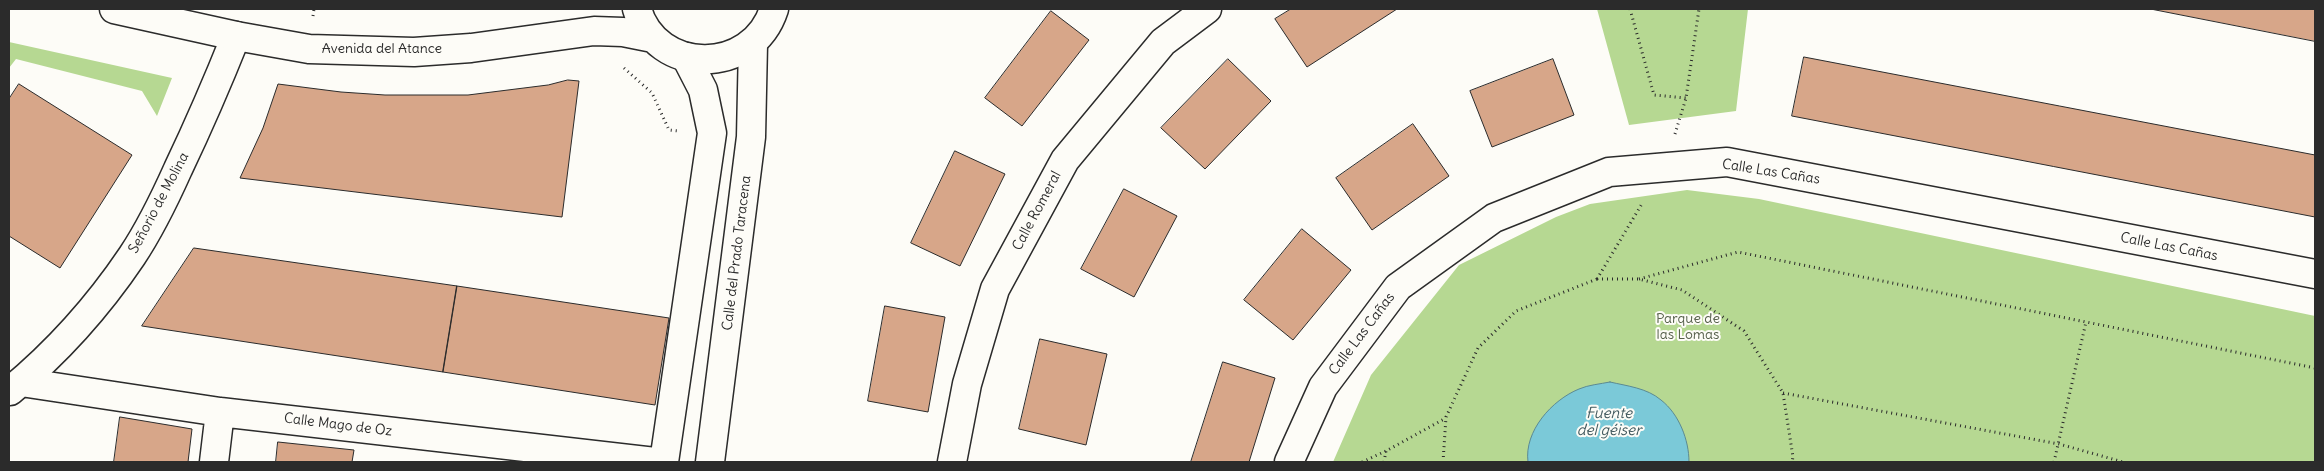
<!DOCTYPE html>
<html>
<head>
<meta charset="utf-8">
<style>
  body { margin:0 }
  #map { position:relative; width:2324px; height:471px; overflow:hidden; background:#fdfcf7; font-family:Delius,sans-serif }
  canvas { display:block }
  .frame { position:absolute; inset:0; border:10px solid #2b2b2b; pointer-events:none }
</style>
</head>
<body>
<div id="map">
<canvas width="2324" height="471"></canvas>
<div class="frame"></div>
</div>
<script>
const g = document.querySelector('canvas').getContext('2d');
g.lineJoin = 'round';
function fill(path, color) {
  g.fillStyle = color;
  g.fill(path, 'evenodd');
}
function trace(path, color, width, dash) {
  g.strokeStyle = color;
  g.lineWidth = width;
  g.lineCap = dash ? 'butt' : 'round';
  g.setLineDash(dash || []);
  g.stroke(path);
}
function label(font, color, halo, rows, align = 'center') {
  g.font = font + ' Delius,sans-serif';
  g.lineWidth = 4;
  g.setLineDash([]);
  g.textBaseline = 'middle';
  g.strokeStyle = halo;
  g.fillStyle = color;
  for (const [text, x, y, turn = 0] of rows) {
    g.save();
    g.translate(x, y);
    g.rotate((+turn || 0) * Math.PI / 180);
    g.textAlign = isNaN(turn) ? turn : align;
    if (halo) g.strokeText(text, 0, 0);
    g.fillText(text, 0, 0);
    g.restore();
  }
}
fill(new Path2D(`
  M 1597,9 L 1748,9 L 1736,111 L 1629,125 Z
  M 9,42 L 172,78 L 157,116 L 142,91 L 16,59 L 9,68 Z
  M 1687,190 L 1759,199 L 2315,316 L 2315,462 L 1333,462 L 1371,375 L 1459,265 L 1556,217 L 1590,204 Z`), '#b6d892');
const water = new Path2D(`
  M 1610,382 C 1627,386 1647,388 1661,400 C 1679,414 1689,440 1689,462 L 1528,462 C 1524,431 1552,400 1579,389 C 1588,385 1600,384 1610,382 Z`);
fill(water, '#7bc9d8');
trace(water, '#5b8a93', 1);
const building = new Path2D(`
  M 1291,9 L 1397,9 L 1307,67 L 1275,19 Z
  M 2151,9 L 2315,9 L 2315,41 Z
  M 1051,11 L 1089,40 L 1022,126 L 985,98 Z
  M 1804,57 L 2315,155 L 2315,217 L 1792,116 Z
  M 1228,59 L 1271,101 L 1205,169 L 1161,128 Z
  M 1553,59 L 1574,115 L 1492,147 L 1470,91 Z
  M 568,80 L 579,81 L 562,217 L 240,178 L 263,128 L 278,84 L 341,92 L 385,95 L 468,95 L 548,85 Z
  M 19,84 L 132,155 L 60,268 L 9,236 L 9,99 Z
  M 1413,124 L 1449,176 L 1372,230 L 1336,178 Z
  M 955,151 L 1005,174 L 960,266 L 911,243 Z
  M 1124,189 L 1177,216 L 1134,297 L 1081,269 Z
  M 1302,229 L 1351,270 L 1293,340 L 1244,300 Z
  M 194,248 L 457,286 L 443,372 L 142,326 Z
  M 457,286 L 669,318 L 655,405 L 443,372 Z
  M 885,306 L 945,317 L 928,412 L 868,401 Z
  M 1040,339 L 1107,354 L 1086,445 L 1019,429 Z
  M 1223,362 L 1275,378 L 1249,462 L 1191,462 Z
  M 120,417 L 192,429 L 188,462 L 114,462 Z
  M 278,442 L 354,450 L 352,462 L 276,462 Z`);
fill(building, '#d7a689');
trace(building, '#2b2b2b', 1);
const street = new Path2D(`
  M 21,382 L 220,412 L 655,462
  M 10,391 C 56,353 99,305 132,256 C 150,229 165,198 178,169 C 199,125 218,81 236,36
  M 214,462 L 220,412
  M 664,462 L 712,133 L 703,90 L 686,57
  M 710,462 L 751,137 L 753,44
  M 952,462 L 967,384 L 995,289 L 1065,160 L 1163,42 L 1207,9
  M 1289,462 L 1323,387 L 1398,287 L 1494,218 L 1609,172 L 1727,162 L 2315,274`);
const secondary = new Path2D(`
  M 114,9 L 236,36 L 309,49 L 414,52 L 471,48 L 594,31 L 623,32 L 653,38
  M 637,9 C 656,75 752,77 774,9`);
trace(street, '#2b2b2b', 31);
trace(secondary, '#2b2b2b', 31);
trace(new Path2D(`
  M 1630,9 L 1654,95 L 1686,98
  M 313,16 L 314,9
  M 624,68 L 652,93 L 669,130 L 679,131
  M 1675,134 L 1686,98 L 1699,9
  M 1597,279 L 1639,279 L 1682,290 L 1744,331 L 1783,393 L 1793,457 L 1792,462
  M 1597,279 L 1643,202
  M 1639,279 L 1738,252 L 2315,368
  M 1783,393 L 2059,444 L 2123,462
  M 1362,462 L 1386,451 L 1446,418
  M 1384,462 L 1386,451
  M 1443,462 L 1446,417 L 1478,348 L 1516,311 L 1597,279
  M 2054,462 L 2086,322`), '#2b2b2b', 3, [1, 4]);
trace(street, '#fdfcf7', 28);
trace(secondary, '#fdfcf7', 28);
label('14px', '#2b2b2b', '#fdfcf7', [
  ["Avenida del Atance",382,49],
  ["Calle Las Cañas",1771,172,9],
  ["Señorio de Molina",159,203,-62],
  ["Calle Romeral",1037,211,-62],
  ["Calle Las Cañas",2169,247,11],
  ["Calle del Prado Taracena",737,253,-83],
  ["Calle Las Cañas",1362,334,-53],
  ["Calle Mago de Oz",338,425,7]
]);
label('14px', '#555f4a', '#fdfcf7', [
  ["Parque de",1688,319],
  ["las Lomas",1688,335]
]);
label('italic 15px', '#435a5f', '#fdfcf7', [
  ["Fuente",1609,414],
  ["del géiser",1609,431]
]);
</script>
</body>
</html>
